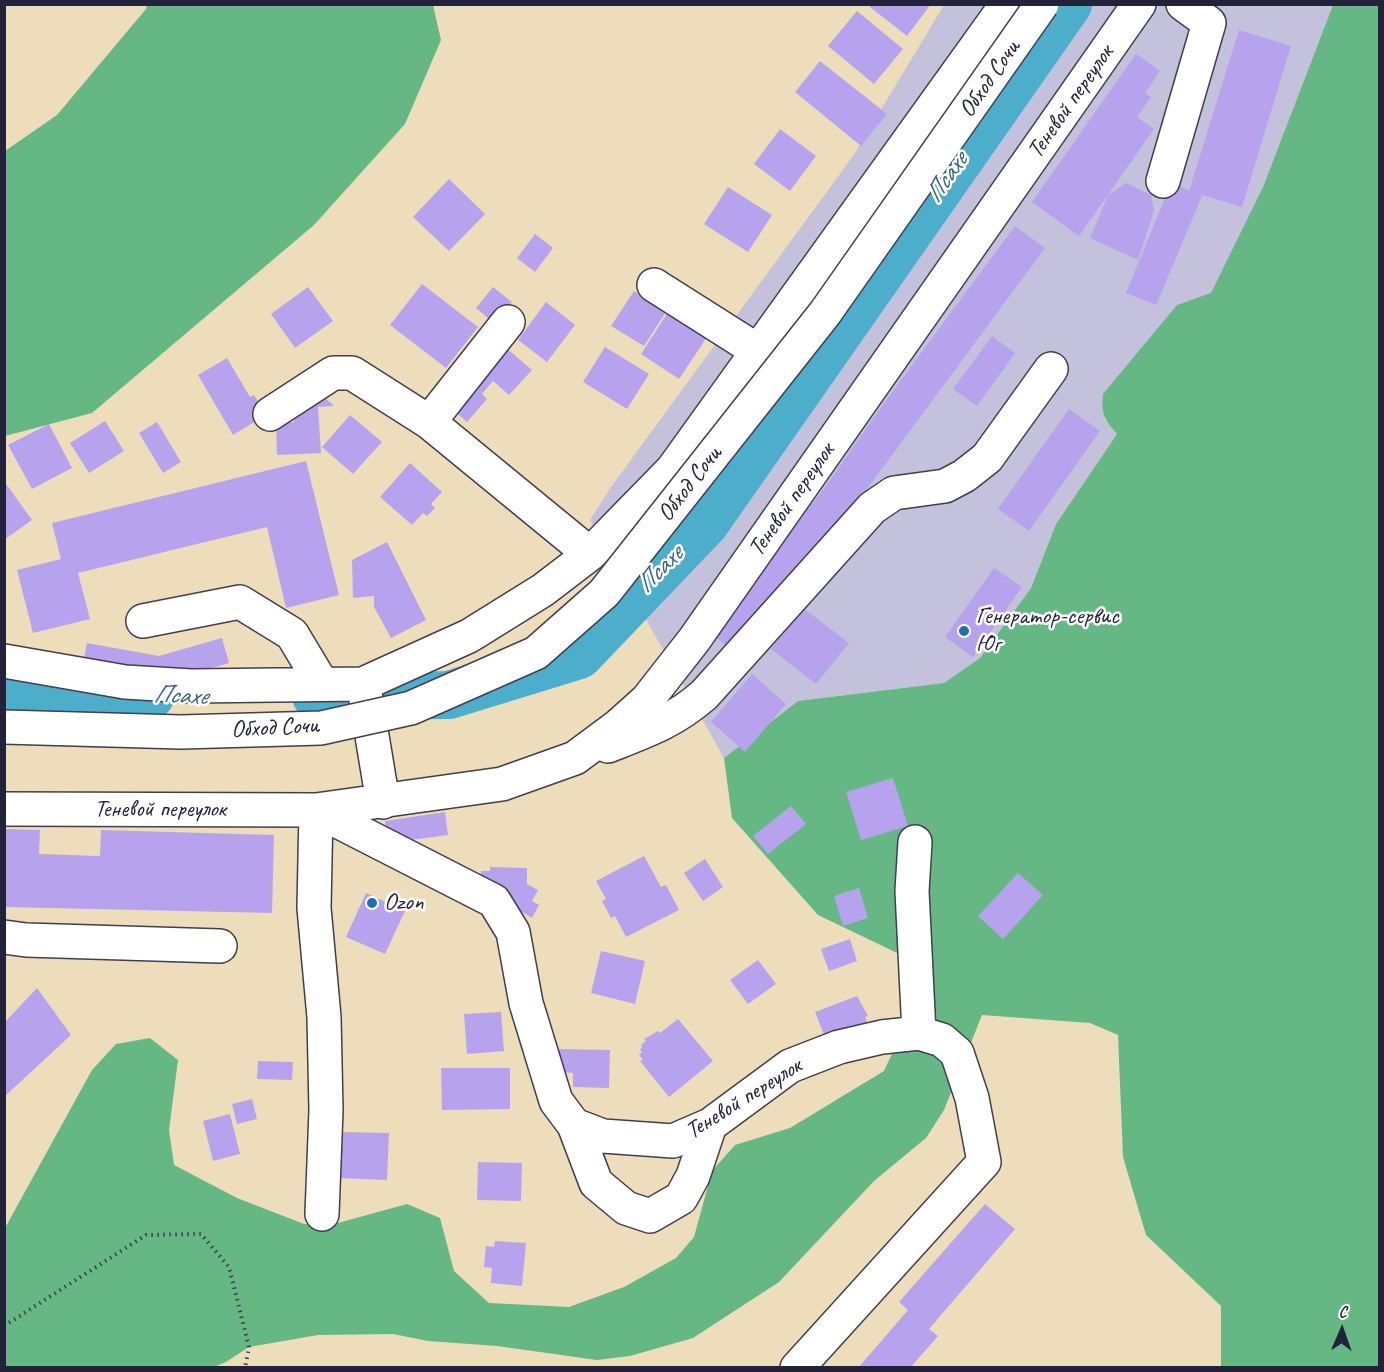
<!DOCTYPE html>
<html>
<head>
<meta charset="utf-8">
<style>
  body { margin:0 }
  #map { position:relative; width:1384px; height:1372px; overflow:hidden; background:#edb; font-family:Caveat,sans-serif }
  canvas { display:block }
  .frame { position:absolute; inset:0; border:6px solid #22223b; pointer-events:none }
  .north { position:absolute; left:1312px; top:1300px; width:60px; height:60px; -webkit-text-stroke:4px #fff; paint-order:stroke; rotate:2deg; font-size:16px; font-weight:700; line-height:24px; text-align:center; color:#22223b }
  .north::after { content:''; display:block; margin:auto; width:21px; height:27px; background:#22223b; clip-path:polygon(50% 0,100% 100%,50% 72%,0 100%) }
</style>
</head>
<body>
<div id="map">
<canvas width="1384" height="1372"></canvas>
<div class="frame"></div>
<div class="north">С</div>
</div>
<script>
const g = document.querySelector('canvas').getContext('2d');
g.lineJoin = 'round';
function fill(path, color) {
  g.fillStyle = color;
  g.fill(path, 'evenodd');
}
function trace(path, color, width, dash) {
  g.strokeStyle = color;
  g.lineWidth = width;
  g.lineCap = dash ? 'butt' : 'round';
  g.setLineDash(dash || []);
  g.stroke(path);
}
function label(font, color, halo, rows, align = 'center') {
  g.font = font + ' Caveat,sans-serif';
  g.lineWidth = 5;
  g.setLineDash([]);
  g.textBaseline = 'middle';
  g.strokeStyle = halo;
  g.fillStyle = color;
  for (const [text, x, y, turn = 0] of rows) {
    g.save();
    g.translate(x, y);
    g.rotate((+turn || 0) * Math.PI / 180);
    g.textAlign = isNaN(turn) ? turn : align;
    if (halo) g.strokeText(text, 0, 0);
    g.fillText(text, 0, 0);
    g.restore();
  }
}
fill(new Path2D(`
  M 944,5 L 1333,5 L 1263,187 L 1211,294 L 1177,305 L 1104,418 L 1117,434 L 1056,524 L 1031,588 L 980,658 L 944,683 L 798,701 L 724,758 L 590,520 L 611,487 L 853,156 Z`), '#c3c1db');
fill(new Path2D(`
  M 147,5 L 433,5 L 441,40 L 405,124 L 314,225 L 92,413 L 5,436 L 5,151 L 57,115 L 146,9 Z
  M 1333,5 L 1379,5 L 1379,1367 L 1221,1367 L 1221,1306 L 1146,1235 L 1123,1157 L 1118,1035 L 1090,1023 L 982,1015 L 944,1110 L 926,1138 L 874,1181 L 779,1282 L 693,1338 L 630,1356 L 597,1360 L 497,1346 L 428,1341 L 393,1334 L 318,1335 L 249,1347 L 226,1362 L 214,1367 L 5,1368 L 5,1228 L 92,1070 L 116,1044 L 150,1038 L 178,1060 L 169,1130 L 174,1165 L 237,1198 L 304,1224 L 338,1223 L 407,1204 L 440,1218 L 454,1271 L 489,1303 L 569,1307 L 624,1287 L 676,1258 L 694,1237 L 712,1171 L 735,1145 L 790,1128 L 884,1071 L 912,1010 L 920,964 L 818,915 L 732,818 L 724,758 L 798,701 L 944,683 L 980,658 L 1031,588 L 1056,524 L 1117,434 C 1104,419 1101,414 1103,394 L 1177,305 L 1211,293 L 1263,187 Z`), '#65b884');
trace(new Path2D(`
  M 4,689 L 151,695
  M 316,696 L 449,695 L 579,655 L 705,523 L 1068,4`), '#4caecb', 48);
fill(new Path2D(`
  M 872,4 L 931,4 L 907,36 L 870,7 Z
  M 857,11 L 903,49 L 874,84 L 828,46 Z
  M 1239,30 L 1291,46 L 1242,207 L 1189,191 Z
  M 1136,54 L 1160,71 L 1145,93 L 1151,97 L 1137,117 L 1154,129 L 1079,236 L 1032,202 Z
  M 820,61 L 887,114 L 861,146 L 795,92 Z
  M 780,129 L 816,156 L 790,191 L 754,164 Z
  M 449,179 L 485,214 L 449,251 L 413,217 Z
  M 1126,183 L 1151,195 L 1154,211 L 1138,260 L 1090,238 L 1108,195 Z
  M 1171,183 L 1202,196 L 1156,305 L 1126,293 Z
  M 728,187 L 772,215 L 748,252 L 704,224 Z
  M 1015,226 L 1045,248 L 830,539 L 733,651 L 707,630 L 823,490 L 890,395 Z
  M 535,234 L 553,248 L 535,272 L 517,258 Z
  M 422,284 L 478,327 L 446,368 L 390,325 Z
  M 308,287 L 333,321 L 295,348 L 271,314 Z
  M 493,287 L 512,302 L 494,323 L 476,308 Z
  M 634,291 L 666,312 L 644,346 L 611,326 Z
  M 546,302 L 575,325 L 547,362 L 518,340 Z
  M 668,312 L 707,337 L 679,379 L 641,354 Z
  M 992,336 L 1015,353 L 977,406 L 953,389 Z
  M 504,346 L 532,370 L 509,395 L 493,381 L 482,394 L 487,399 L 467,422 L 451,408 Z
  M 605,347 L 649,374 L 627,409 L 583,382 Z
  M 227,358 L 250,397 L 254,395 L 266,415 L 233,435 L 198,375 Z
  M 318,391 L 334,406 L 318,407 L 321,453 L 277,455 L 276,423 L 294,422 L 293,404 Z
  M 1069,409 L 1100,431 L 1029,531 L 998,509 Z
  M 350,415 L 382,442 L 353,474 L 322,447 Z
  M 105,421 L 124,451 L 89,473 L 70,443 Z
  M 157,422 L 181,462 L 163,473 L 139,433 Z
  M 49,424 L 72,468 L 32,489 L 8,445 Z
  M 306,461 L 339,595 L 286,608 L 267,527 L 78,573 L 90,619 L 33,633 L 17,570 L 61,559 L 52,523 Z
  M 410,463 L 442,492 L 431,504 L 435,508 L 427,516 L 423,513 L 412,525 L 380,497 Z
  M 4,481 L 32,520 L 4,540 Z
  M 387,542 L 426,620 L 391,638 L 374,607 L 374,596 L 353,598 L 352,560 Z
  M 994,568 L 1022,587 L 973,657 L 945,637 Z
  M 803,608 L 849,643 L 816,684 L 771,649 Z
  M 222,638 L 229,663 L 166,681 L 82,668 L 87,643 L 159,656 Z
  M 752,674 L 786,704 L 745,752 L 711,722 Z
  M 893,778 L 908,826 L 861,840 L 846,792 Z
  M 791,806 L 806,824 L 768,854 L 753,836 Z
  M 445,812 L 448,835 L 388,843 L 385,821 Z
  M 4,829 L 40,830 L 39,854 L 100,856 L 101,830 L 274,835 L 272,913 L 4,907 Z
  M 644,856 L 661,887 L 666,885 L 679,910 L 626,937 L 615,916 L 611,918 L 602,901 L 606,899 L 596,881 Z
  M 705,859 L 723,887 L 703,901 L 684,873 Z
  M 490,867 L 527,868 L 527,884 L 538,890 L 532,901 L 539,905 L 532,918 L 481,888 L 481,871 L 490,871 Z
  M 1018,873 L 1043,895 L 1003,939 L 978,916 Z
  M 859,888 L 868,918 L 843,926 L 834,896 Z
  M 366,893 L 405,911 L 385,954 L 346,937 Z
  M 850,939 L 857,961 L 829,971 L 821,949 Z
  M 601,951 L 645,961 L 635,1004 L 591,993 Z
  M 758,960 L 776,984 L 748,1004 L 730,980 Z
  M 37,988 L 71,1035 L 4,1097 L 4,1023 Z
  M 857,996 L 868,1016 L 865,1017 L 870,1029 L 828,1045 L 815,1012 Z
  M 501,1012 L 504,1051 L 467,1054 L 464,1014 Z
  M 678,1019 L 713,1061 L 669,1097 L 640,1061 L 643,1060 L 639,1055 L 642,1052 L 640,1050 L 642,1047 L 641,1045 L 646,1041 L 644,1039 L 658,1031 L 660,1033 Z
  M 559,1049 L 610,1050 L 609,1088 L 573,1087 L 573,1073 L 559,1072 Z
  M 258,1061 L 293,1062 L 292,1080 L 257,1079 Z
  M 441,1068 L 510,1068 L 510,1109 L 442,1110 Z
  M 252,1099 L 257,1119 L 237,1124 L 232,1104 Z
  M 230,1114 L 240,1154 L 213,1161 L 203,1121 Z
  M 340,1132 L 389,1133 L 387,1180 L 339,1178 Z
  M 478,1162 L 522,1163 L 521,1201 L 477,1200 Z
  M 985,1204 L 1015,1229 L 929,1329 L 938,1336 L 910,1368 L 858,1368 L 908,1310 L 899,1302 Z
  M 495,1241 L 526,1243 L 522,1286 L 491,1283 L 492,1268 L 484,1267 L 486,1246 L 494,1247 Z`), '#b7a3ed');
const minor = new Path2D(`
  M 1163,181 L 1209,23 L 1183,4
  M 654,285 L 758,351
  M 270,414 L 333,373 L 352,373 L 429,422 L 590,554
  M 429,422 L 508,322
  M 143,621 L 240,602 L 292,634 L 322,684
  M 4,661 L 125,682 L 191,686 L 363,684 L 469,636 L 543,590 L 590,554 L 673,469 L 1007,4
  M 364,688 L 383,802
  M 608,746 C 646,731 673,722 704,695 L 872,508 L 894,493 L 945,486 L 964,476 L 987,458 L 1051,369
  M 4,809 L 316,810 L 502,784 L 575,758 L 618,726 L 647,700 L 694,640 L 1139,4
  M 316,810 L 494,901 L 513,932 L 526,1003 L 556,1101 L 574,1125 L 603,1136 L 673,1141 L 710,1125 L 790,1066 L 839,1047 L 882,1037 L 919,1033 L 942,1040 L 957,1053 L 972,1098 L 984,1162 L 797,1368
  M 316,810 L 314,908 L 324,1017 L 326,1110 L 322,1214
  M 915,842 L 912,891 L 919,1033
  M 4,937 L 26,940 L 220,946
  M 574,1125 L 596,1183 L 626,1208 L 650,1216 L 681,1198 L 693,1176 L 710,1125`);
trace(minor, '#413e4e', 36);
trace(new Path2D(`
  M 4,1326 L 146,1235 L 201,1234 L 229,1267 L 249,1347 L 245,1368`), '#413e4e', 4, [1.5, 4.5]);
trace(minor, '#fff', 33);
const highwayBridge = new Path2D(`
  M 4,727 L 181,732 L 321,728 L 411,708 L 536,653 L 604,593 L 825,313 L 1042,4`);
trace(highwayBridge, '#413e4e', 36, []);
trace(highwayBridge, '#fff', 33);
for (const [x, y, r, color] of [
  [964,631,6,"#1f6fb2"],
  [372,903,6,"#1f6fb2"]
]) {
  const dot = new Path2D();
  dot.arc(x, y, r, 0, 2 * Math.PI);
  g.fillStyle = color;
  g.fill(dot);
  trace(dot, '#fff', 2);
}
label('24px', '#22223b', '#fff', [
  ["Обход Сочи",990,79,-55],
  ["Теневой переулок",1071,102,-55],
  ["Обход Сочи",690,484,-52],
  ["Теневой переулок",792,500,-55],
  ["Обход Сочи",275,728,-3],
  ["Теневой переулок",160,810],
  ["Теневой переулок",744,1099,-32]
]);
label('24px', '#22223b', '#fff', [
  ["Генератор-сервис",976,617],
  ["Юг",976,645],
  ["Ozon",384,903]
], 'left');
label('italic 26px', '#35617c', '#fff', [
  ["Псахе",947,178,-55],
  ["Псахе",660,570,-46],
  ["Псахе",180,696,2]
]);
</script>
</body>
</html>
